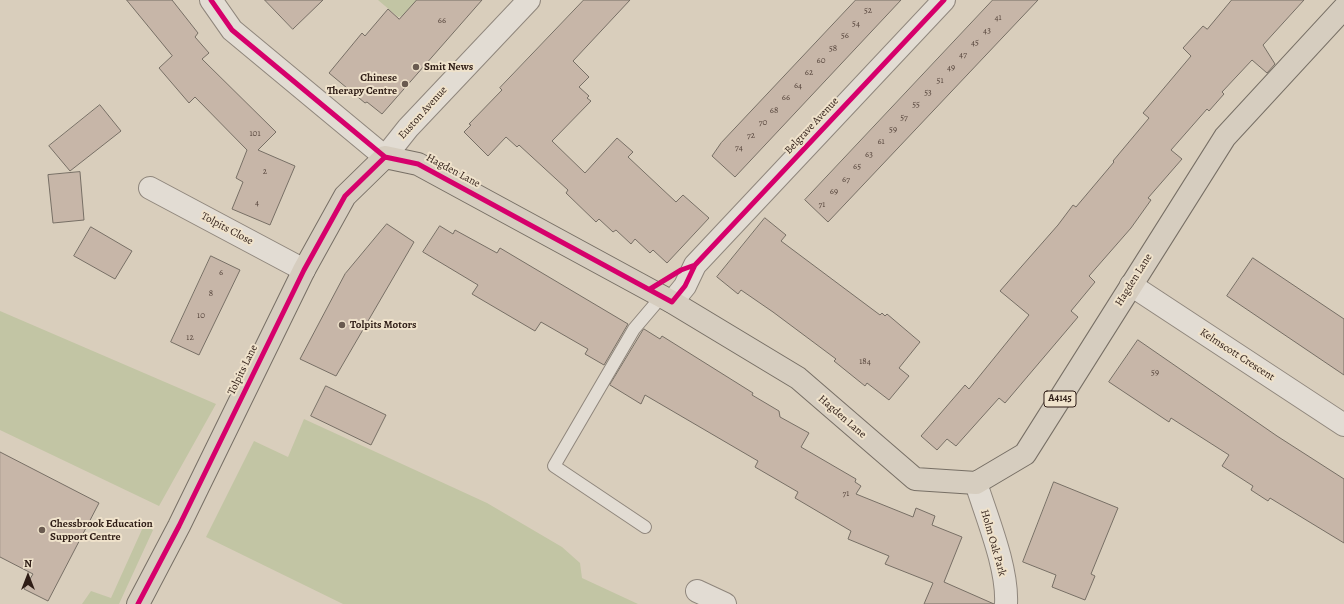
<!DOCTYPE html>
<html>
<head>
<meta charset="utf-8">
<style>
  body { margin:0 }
  #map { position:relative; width:1344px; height:604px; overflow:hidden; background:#d9cebc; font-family:Alegreya,serif }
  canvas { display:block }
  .north { position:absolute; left:8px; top:556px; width:40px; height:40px; -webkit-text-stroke:3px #efe2cb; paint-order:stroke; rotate:0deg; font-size:11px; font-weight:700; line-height:16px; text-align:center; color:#2f1d16 }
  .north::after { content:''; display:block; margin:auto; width:14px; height:18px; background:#2f1d16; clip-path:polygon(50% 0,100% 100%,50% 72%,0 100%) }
</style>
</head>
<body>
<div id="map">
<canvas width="1344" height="604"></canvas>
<div class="north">N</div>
</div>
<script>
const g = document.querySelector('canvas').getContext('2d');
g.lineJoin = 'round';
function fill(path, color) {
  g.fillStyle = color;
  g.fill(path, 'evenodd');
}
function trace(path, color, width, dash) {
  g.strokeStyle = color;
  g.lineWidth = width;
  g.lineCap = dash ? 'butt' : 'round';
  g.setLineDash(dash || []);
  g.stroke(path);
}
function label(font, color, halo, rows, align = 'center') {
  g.font = font + ' Alegreya,serif';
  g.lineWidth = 4;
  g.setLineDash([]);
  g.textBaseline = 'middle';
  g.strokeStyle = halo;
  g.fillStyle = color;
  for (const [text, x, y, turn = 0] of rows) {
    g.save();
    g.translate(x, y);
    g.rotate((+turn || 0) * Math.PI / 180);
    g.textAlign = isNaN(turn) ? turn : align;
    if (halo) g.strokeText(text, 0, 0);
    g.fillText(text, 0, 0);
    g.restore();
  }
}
fill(new Path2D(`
  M 378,0 L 417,0 L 406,15 L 398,17 Z
  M 0,311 L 216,404 L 159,506 L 0,430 Z
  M 304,419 L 487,503 L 562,547 L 580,563 L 582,578 L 638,604 L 343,604 L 206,537 L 254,441 L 288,457 Z
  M 144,525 L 153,530 L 119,604 L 82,604 L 91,591 L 111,598 Z`), '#c2c5a4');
const building = new Path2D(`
  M 127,0 L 172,0 L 198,33 L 195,37 L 209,53 L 202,59 L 276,132 L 258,150 L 295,166 L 270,225 L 232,209 L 243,182 L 236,178 L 247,150 L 195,97 L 189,103 L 159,68 L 172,56 Z
  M 265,0 L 323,0 L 293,29 Z
  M 417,0 L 482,0 L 382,114 L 367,102 L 365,103 L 329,73 L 362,33 L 365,36 L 388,9 L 399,19 Z
  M 584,0 L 630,0 L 573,61 L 589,77 L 579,87 L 589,96 L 587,98 L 591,101 L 552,141 L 585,173 L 617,138 L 633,152 L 628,157 L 676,202 L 683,195 L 709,218 L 667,263 L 653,250 L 650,253 L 635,239 L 631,244 L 616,230 L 613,232 L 599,219 L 596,222 L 566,193 L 568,190 L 519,145 L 517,147 L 506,137 L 488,156 L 464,132 L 471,125 L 469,124 L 502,90 L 500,88 Z
  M 856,0 L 901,0 L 735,177 L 712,156 L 721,143 Z
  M 993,0 L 1038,0 L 828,222 L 805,200 Z
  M 1232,0 L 1304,0 L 1263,45 L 1275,64 L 1267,73 L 1252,60 L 1222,92 L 1224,94 L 1209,111 L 1207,109 L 1171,150 L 1182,159 L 1148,198 L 1151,200 L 1131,228 L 1089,276 L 1095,282 L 1071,311 L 1078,317 L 1005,403 L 999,398 L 956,446 L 947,439 L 937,450 L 921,436 L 965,385 L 969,389 L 1029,315 L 1000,291 L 1058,225 L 1073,205 L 1076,207 L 1114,162 L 1113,161 L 1149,118 L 1143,113 L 1191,56 L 1183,48 L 1203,26 L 1207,29 Z
  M 100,105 L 121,131 L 70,171 L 49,146 Z
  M 80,172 L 84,220 L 53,223 L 48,175 Z
  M 765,218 L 786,235 L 781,241 L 880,315 L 882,313 L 885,316 L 887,314 L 920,342 L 899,368 L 909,376 L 889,400 L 867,383 L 865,386 L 834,361 L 836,359 L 773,312 L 741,290 L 738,294 L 717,277 Z
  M 387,224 L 414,242 L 336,376 L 300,359 L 345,274 Z
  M 440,226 L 453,234 L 455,230 L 497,253 L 500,248 L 628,324 L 604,365 L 585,354 L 588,349 L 541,322 L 535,331 L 472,294 L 478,285 L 423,252 Z
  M 91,227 L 132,251 L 115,279 L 74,256 Z
  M 211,256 L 240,270 L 199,355 L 171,342 Z
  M 1253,258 L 1344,319 L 1344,375 L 1227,296 Z
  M 644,329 L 660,339 L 662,336 L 753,393 L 752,395 L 779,411 L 780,417 L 809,433 L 801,447 L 856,479 L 855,482 L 861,486 L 856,494 L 913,517 L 916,508 L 935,516 L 932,525 L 962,537 L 944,582 L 994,604 L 924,604 L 933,583 L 885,564 L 889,556 L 848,539 L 851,531 L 795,498 L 798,492 L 755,467 L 758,461 L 645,395 L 641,404 L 610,385 Z
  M 1138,340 L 1277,436 L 1344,479 L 1344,543 L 1270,498 L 1268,501 L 1251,490 L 1253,486 L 1222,466 L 1229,455 L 1171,418 L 1169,422 L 1109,382 Z
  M 326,386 L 386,415 L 371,445 L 311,416 Z
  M 0,452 L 99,503 L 48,601 L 24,589 L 33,574 L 0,557 Z
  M 1054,482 L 1118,508 L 1091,574 L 1095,576 L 1085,600 L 1052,587 L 1056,575 L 1023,562 Z`);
fill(building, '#c7b6a8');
trace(building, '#776f65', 1);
const service = new Path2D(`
  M 645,527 L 554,466 L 634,329 L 662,296`);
const minor = new Path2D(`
  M 385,157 L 408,128 L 529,0
  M 150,188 L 304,270
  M 1131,285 L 1344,425
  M 672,302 L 685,286 L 695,265 L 944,0
  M 976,483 C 987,518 1008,568 1006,604
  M 697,591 L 725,604`);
const tertiary = new Path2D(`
  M 211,0 L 232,30 L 385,157`);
const primary = new Path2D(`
  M 138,604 L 179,526 L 304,270 L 345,196 L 385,157 L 418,164 L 672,302 L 798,378 L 915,479 L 976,483 L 1025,454 L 1225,137 L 1344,8`);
trace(service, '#8f867c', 14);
trace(minor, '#8f867c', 24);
trace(tertiary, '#8f867c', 24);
trace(primary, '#776f65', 24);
trace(service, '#e2dcd3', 12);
trace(minor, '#e2dcd3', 22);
trace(tertiary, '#e2dcd3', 22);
trace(primary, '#d6cdbf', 22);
trace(new Path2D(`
  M 211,0 L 232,30 L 385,157 L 418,164 L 672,302 L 685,286 L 695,265 L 944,0
  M 650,289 L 681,270 L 695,265
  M 138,604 L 179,526 L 304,270 L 345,196 L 385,157`), '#d6006c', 5);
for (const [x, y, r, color] of [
  [416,67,4,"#6a5b50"],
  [405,84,4,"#6a5b50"],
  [342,325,4,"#6a5b50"],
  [42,530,4,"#6a5b50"]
]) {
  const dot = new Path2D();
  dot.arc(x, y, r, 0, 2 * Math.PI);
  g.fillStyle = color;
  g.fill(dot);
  trace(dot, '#efe2cb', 1.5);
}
label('9px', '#56453c', null, [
  ["52",868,11],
  ["41",998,18],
  ["66",442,21],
  ["54",856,24],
  ["43",987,31],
  ["56",845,36],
  ["45",975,43],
  ["58",833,49],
  ["47",963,55],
  ["60",821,61],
  ["49",951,68],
  ["62",809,73],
  ["51",940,81],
  ["64",798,86],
  ["53",928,93],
  ["66",786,98],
  ["55",916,105],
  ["68",774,111],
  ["57",904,118],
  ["70",763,123],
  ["59",893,130],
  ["101",255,134],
  ["72",751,136],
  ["61",881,142],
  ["74",739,148],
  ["63",869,155],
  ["65",857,167],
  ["2",265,172],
  ["67",846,180],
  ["69",834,192],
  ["4",257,203],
  ["71",822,205],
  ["6",221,273],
  ["8",211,294],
  ["10",201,316],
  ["12",190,338],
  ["184",865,362],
  ["59",1155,373],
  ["71",846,494]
]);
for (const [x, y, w] of [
  [1060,399,32]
]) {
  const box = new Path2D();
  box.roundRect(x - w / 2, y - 8, w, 16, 3);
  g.fillStyle = '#efe2cb';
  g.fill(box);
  trace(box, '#2f1d16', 1);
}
label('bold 10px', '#2f1d16', null, [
  ["A4145",1060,399]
]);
label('bold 11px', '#2f1d16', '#efe2cb', [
  ["Smit News",424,67],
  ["Chinese",397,78,"right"],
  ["Therapy Centre",397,91,"right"],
  ["Tolpits Motors",350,325],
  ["Chessbrook Education",50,524],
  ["Support Centre",50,537]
], 'left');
label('11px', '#2f1d16', '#efe2cb', [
  ["Euston Avenue",423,113,-48],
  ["Belgrave Avenue",812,126,-47],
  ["Hagden Lane",453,171,28],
  ["Tolpits Close",227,229,28],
  ["Hagden Lane",1134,280,-58],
  ["Kelmscott Crescent",1237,355,33],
  ["Tolpits Lane",243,370,-64],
  ["Hagden Lane",842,417,41],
  ["Holm Oak Park",993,543,74]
]);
</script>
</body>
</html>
